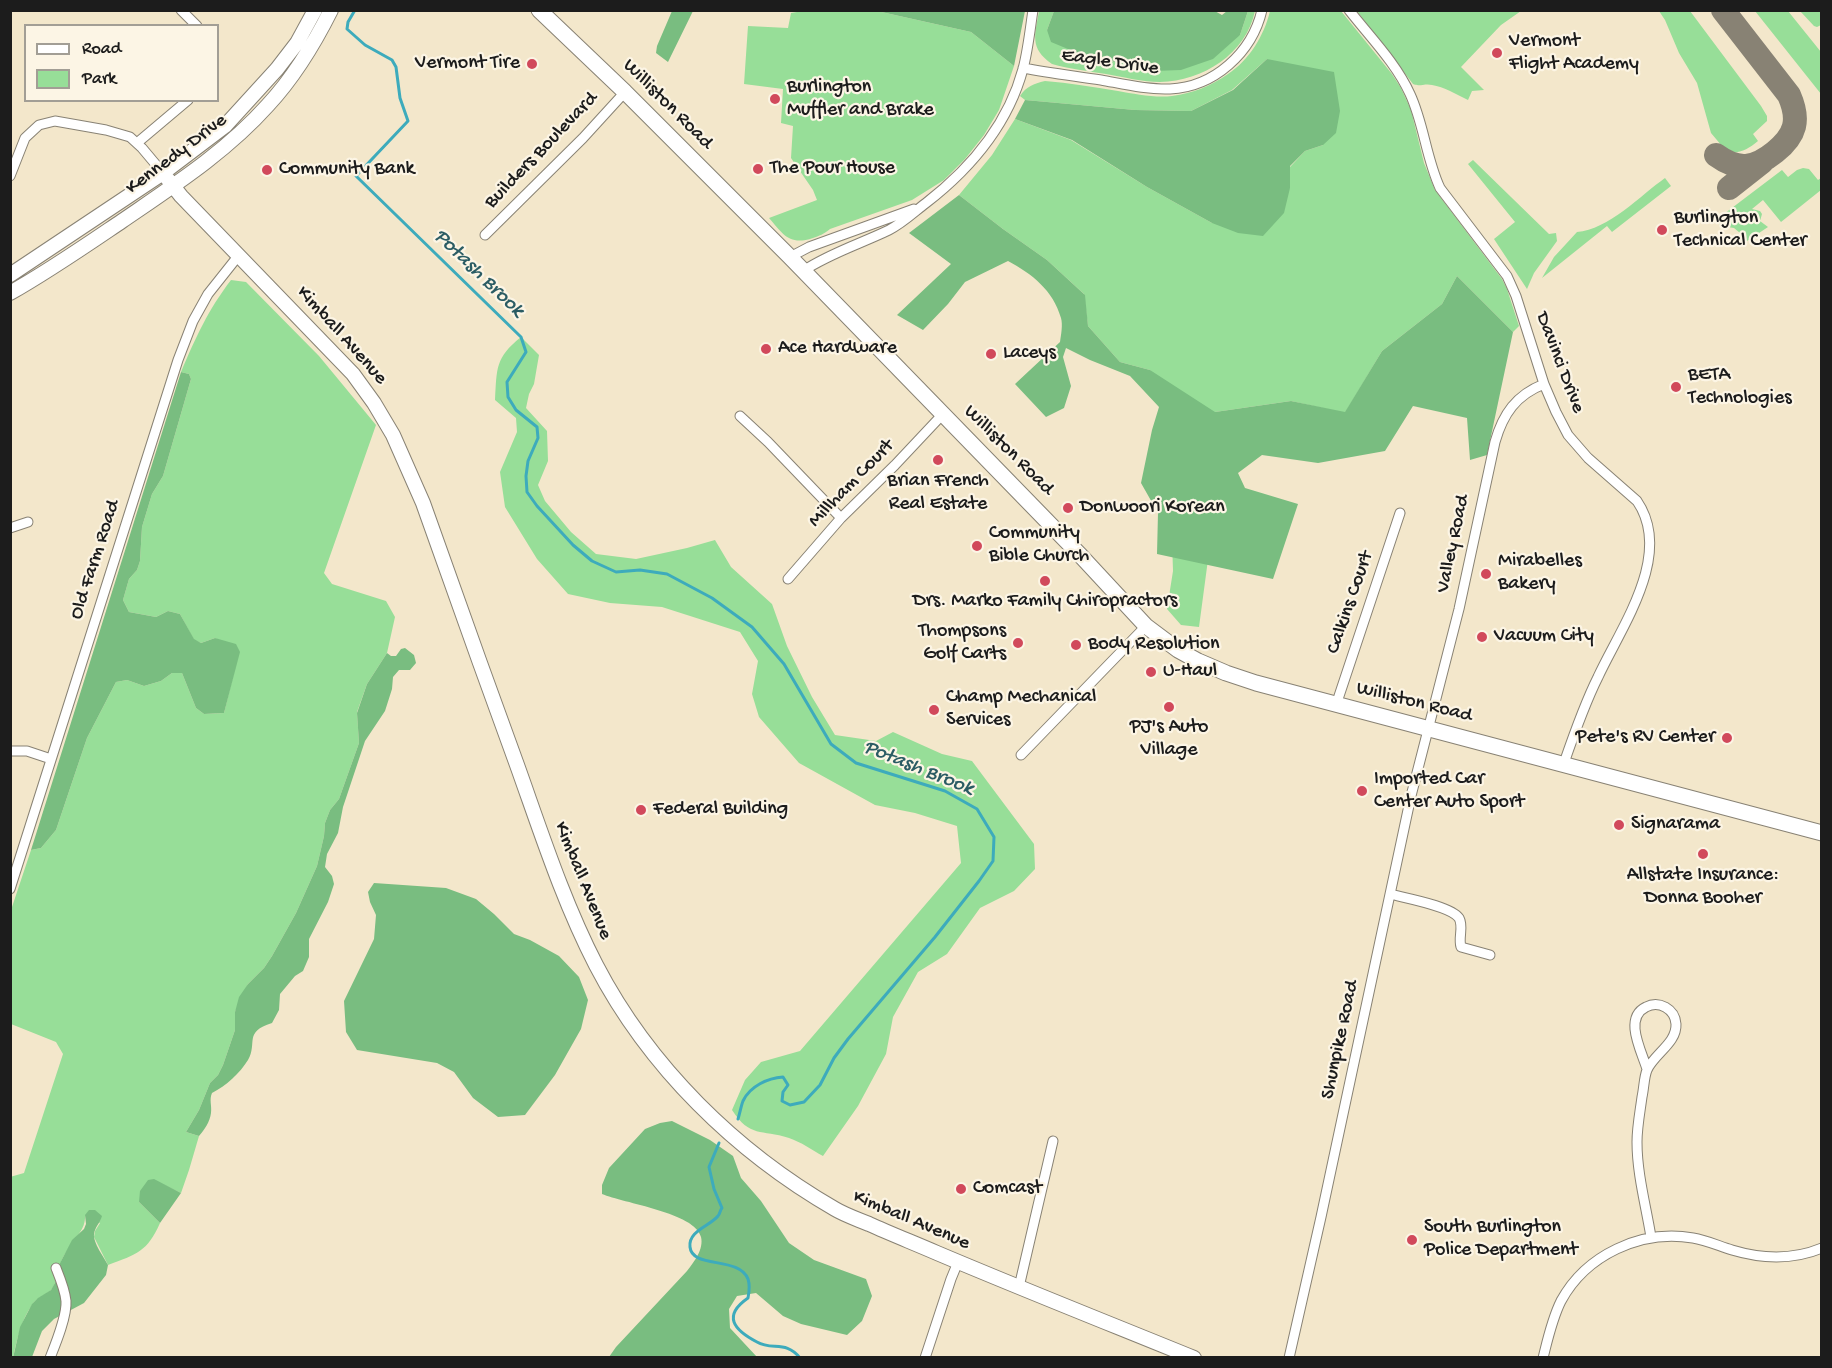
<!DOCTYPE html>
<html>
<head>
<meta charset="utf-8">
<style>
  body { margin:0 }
  #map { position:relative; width:1832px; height:1368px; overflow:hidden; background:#f3e7cb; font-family:"Gochi Hand",sans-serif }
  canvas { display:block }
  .frame { position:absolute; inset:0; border:12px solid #1c1c1c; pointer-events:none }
  .legend { position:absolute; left:24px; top:24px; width:195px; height:78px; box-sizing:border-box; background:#fcf5e5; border:2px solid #a29e95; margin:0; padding:8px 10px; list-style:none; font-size:18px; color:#1c1c1c }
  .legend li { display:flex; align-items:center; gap:12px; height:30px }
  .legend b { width:30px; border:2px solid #a29e95 }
</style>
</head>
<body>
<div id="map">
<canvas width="1832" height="1368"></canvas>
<div class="frame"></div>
<ul class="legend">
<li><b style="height:8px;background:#fff"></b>Road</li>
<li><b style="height:16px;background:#97de98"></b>Park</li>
</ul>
</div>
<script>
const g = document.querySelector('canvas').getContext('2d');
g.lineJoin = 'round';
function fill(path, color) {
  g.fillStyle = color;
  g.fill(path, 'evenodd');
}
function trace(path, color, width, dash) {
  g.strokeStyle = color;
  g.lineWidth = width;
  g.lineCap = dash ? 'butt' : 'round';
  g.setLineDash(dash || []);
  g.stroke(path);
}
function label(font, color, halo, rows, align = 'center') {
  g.font = font + ' "Gochi Hand",sans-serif';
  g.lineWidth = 4.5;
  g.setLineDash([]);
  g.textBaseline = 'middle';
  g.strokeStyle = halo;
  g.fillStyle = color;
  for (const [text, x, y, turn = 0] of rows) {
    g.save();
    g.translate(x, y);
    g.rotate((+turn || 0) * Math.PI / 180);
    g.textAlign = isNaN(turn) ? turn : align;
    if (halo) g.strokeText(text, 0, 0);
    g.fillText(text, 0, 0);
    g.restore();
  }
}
fill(new Path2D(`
  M 803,11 L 877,11 L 971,32 L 1014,66 L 999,110 L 984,135 L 965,159 L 944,180 L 912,200 L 830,229 C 824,234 819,236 813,238 C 789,246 783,234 769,218 L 817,200 L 813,190 L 791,158 L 793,126 L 781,123 L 783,89 L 744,84 L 748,26 L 788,28 L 791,13 Z
  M 1039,11 L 1054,11 L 1047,30 L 1080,54 L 1115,62 L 1240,35 L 1248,11 L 1255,11 C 1246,54 1203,81 1160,82 C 1143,82 1123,77 1106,74 C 1088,71 1069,69 1052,64 C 1029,48 1035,35 1039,11 Z
  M 1270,11 L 1341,11 L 1392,74 L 1401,88 L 1411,110 L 1424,163 L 1435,190 L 1502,279 L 1507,289 L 1519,326 L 1513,332 L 1457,276 L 1442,304 L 1382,351 L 1345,413 L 1291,401 L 1215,412 L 1209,552 L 1199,627 L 1181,625 L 1167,609 L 1173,571 L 1172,540 L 1176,415 L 1150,370 L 1120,362 L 1088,326 L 1084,294 L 1047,260 L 1003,229 L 959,195 L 992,155 L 1015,119 L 1071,140 L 1147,187 L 1212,223 L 1290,188 L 1290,167 L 1305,151 L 1323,145 L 1267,59 L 1232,90 L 1191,111 L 1135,110 L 1025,100 L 1020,96 C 1027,86 1033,84 1045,81 C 1069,83 1093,87 1118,91 C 1135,94 1155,98 1172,96 C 1193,93 1211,86 1228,74 C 1249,60 1264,36 1270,11 Z
  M 1357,11 L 1521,11 L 1501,25 L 1461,67 L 1484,90 L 1472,91 L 1468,100 C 1456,94 1444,87 1432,85 C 1425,83 1419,87 1413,84 Z
  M 1659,11 L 1690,11 L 1761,106 L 1767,116 L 1767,121 L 1753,134 L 1758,141 C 1748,149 1741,154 1727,152 L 1711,133 L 1697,83 L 1679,53 L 1665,20 Z
  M 1755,11 L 1788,11 L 1821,52 L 1821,94 Z
  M 1800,11 L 1821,11 L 1821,25 L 1817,27 L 1814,26 Z
  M 1473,160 L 1549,234 L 1556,233 L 1557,241 L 1534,273 L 1527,289 L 1494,239 L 1515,222 L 1468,164 Z
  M 1803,168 L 1809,169 L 1818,180 L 1821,178 L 1821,190 L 1781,222 L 1763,200 L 1752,209 L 1760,211 L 1762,214 L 1760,221 L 1768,227 L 1738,247 L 1740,239 L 1740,233 L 1734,228 L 1721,226 L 1716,220 L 1782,170 L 1788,177 L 1797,170 Z
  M 1665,178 L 1671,186 L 1612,232 L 1607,226 L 1542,278 L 1554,257 L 1577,232 C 1608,230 1641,195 1665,178 Z
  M 231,280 L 246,282 L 319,356 L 376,425 L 324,573 L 332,584 L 386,601 L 395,617 L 387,653 L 367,684 L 357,712 L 359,743 L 339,799 L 330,810 L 325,823 L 324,836 L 317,866 L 296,913 L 272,956 L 264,968 L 248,984 L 235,1012 L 235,1030 L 223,1065 L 218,1075 L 210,1083 L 199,1110 L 186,1132 L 199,1136 L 189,1170 L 181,1193 L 154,1180 L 139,1202 L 160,1223 C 147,1252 137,1254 108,1265 L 94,1237 L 95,1231 L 100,1223 L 85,1215 C 86,1231 74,1237 67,1251 C 64,1255 62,1259 60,1264 C 57,1272 57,1283 51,1290 C 45,1296 37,1297 32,1305 C 21,1321 17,1339 13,1358 L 10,1357 L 10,1177 L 24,1173 L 63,1054 L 56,1042 L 11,1024 L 11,910 L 31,850 L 41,848 L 56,830 L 87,738 L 116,682 L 127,680 L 144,686 L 161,681 L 172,673 L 182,673 L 196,708 L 204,714 L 224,713 L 239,652 L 215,638 L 201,643 L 194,640 L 180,614 L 168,611 L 156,617 L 129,612 L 123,600 L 129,579 L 137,570 L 140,561 L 142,527 L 152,494 L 163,476 L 191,379 L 189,374 L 181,372 C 196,337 208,310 231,280 Z
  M 521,337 L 539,355 L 534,384 L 529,394 L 526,408 L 547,431 L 548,461 L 538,485 L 545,501 L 571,532 L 596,554 L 636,559 L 687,548 L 715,540 L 731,567 L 772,604 L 787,646 L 812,697 L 835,735 L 876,741 L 893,732 L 942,754 L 972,761 L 1034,844 L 1035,869 L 1014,891 L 980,908 L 947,954 L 918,972 L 893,1017 L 886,1054 L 858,1106 L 823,1156 C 812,1150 801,1142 789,1138 C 761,1129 750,1138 732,1110 L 745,1080 L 761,1062 L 800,1051 L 961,863 L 957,826 L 915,813 L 875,805 L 799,763 L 759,717 L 752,694 L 758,661 L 740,632 L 662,607 L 610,603 L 568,594 L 537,559 L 505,507 L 500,472 L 517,432 L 516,418 L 495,400 C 497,368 495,358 521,337 Z`), '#97de98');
fill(new Path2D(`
  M 1213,10 L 1222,15 L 1227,11 L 1248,11 L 1240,35 L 1213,59 L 1181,70 L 1154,71 L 1080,54 L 1051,42 L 1047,30 L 1054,11 Z
  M 672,11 L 693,11 L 668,62 L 656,53 L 657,46 Z
  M 877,11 L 1025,11 L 1014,66 L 971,32 Z
  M 1267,59 L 1334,72 L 1340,111 L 1336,133 L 1323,145 L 1305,151 L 1290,166 L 1290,188 L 1284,213 L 1263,236 L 1238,233 L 1212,223 L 1147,187 L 1072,140 L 1015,119 L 1025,100 L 1135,110 L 1191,111 L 1233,90 Z
  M 959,195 L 1003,229 L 1047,260 L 1085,295 L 1088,326 L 1120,362 L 1150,370 L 1215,412 L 1291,401 L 1345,412 L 1382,351 L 1442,304 L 1457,276 L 1513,332 L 1487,455 L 1470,460 L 1467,418 L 1413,406 L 1385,451 L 1318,463 L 1262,455 L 1238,473 L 1245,488 L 1298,504 L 1273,579 L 1157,554 L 1158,513 L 1141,483 L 1152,430 L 1159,407 L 1130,376 L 1090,360 L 1066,348 L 1063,357 L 1071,386 L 1064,408 L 1046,417 L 1015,384 L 1060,342 C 1061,335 1063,325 1061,318 C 1053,290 1032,274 1008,261 L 965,282 L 948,304 L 923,330 L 897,315 L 951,264 L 909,233 Z
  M 181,372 L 189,374 L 191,379 L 163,476 L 152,494 L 142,527 L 140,561 L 137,570 L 129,579 L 123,600 L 129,612 L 156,617 L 168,611 L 180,614 L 194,639 L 201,643 L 215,638 L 236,644 L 240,652 L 224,713 L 204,714 L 196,708 L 182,673 L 172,673 L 161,681 L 144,686 L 127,680 L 116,682 L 87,738 L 56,830 L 41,848 L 31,850 Z
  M 405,648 L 414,655 L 416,663 L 410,670 L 399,670 L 393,677 L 392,689 L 385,711 L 365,741 L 343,807 L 338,833 L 327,854 L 325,867 L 332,876 L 334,884 L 328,902 L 309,939 L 309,957 L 303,971 L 295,976 L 280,994 L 279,1010 L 272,1023 C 243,1032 258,1043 248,1060 C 240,1073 226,1086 212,1093 C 209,1100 212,1105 211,1113 C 210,1122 204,1130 199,1136 L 186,1132 L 199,1110 L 210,1083 L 218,1075 L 223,1065 L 235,1030 L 235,1012 L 239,997 L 248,984 L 264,968 L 272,956 L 296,913 L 317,866 L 324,836 L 325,823 L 330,810 L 339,799 L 359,743 L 357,713 L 367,684 L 387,653 L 391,656 L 396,656 L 401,649 Z
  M 374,883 L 446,888 L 476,899 L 494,914 L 514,934 L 530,940 L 559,956 L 579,977 L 588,1000 L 581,1029 L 555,1075 L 525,1115 L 498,1117 L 473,1098 L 454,1072 L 437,1063 L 357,1050 L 346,1032 L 344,1001 L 374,939 L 376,915 L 370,902 L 368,892 Z
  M 672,1121 L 710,1140 L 733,1156 L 741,1178 L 761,1201 L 789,1243 L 814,1260 L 866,1279 L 872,1296 L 862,1321 L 847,1335 L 801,1324 L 783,1316 L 756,1293 L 737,1296 L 729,1309 L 730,1328 L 757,1357 L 609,1357 L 616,1347 L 687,1271 C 694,1262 704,1249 701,1237 C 696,1213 623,1203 602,1194 L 602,1185 L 609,1168 L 645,1129 L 660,1123 Z
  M 154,1179 L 181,1193 L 160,1223 L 139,1202 L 140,1191 L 148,1180 Z
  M 89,1210 L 95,1210 L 102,1216 C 100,1223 95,1227 94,1234 C 93,1243 104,1257 108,1265 L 106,1275 L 84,1303 L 54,1319 L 42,1331 L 32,1357 L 13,1358 L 20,1327 L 32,1304 L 38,1298 L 51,1290 L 56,1281 L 59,1265 L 72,1240 L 84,1229 L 86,1224 L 85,1215 Z`), '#79bd80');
trace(new Path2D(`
  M 355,10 L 348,22 L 347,29 L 365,45 L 392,60 L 396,67 L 400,98 L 408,121 L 356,176 L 521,337 L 526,352 L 507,382 L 508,397 L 516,410 L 537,427 L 538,438 L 528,461 L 526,476 L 527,492 L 537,506 L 573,545 L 592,561 L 616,572 L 640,570 L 667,574 L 712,598 L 752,627 L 784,664 L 831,744 L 856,763 L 945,791 L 977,809 L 994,837 L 993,861 L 979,881 L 935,937 L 848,1039 L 834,1058 L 820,1085 L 804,1102 L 790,1105 L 782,1101 L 783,1092 L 788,1085 L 783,1077 C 768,1078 750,1086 743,1101 C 741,1106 740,1113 738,1119
  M 719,1143 L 709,1167 L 714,1189 L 722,1208 C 720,1210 720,1214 718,1216 C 710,1226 688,1231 690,1247 C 692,1269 739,1256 748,1279 C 750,1285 749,1293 748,1298 C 722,1316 734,1330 757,1342 C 772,1351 786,1340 800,1358`), '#3dabbc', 3);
trace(new Path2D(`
  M 1716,155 C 1738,171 1754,169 1775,152 C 1796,135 1800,120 1789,95 L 1723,10
  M 1729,188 L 1762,162`), '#888274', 24);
const minor = new Path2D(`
  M 181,10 L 197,26
  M 1349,10 C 1370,37 1396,63 1410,94 C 1424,124 1426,158 1440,188 L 1507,276 L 1516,296 L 1544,384 L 1556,412 L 1568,435 L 1588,458 L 1637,501 C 1674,555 1621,627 1598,677 C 1584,705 1574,734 1564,763
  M 1023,68 C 1049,73 1075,76 1101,80 C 1123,84 1147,90 1170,89 C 1214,87 1252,53 1262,10
  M 137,143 L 188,100
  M 10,176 L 25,138 L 39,125 L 55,121 L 106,130 L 130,137 L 142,148 L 163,173
  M 485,235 L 583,138 L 625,92
  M 790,257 L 809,247 L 914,209
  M 803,271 C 830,253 860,244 889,230 C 903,223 914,212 926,203 C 970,169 1008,124 1023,69 C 1028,50 1030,30 1033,10
  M 740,416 L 768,442 L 841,518
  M 10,528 L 28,522
  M 788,579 L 841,518 L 895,465 L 942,415
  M 1336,705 L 1400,513
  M 10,751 L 27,751 L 51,759
  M 1021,755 L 1146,626
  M 10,889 L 178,360 L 193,321 L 208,294 L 239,255
  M 1390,894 C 1405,898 1451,906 1459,918 C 1464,927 1458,937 1461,947 L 1490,955
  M 1647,1069 C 1642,1052 1623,1018 1646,1007 C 1659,1000 1675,1009 1676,1024 C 1677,1043 1654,1054 1647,1070 C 1644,1077 1644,1088 1642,1097 C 1640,1112 1637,1127 1637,1142 C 1637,1174 1646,1206 1651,1237
  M 1019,1287 L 1053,1141
  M 50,1358 C 56,1343 67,1316 66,1301 C 65,1290 60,1278 56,1268
  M 925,1358 L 951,1279 L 958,1262
  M 1289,1358 L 1321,1217 L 1411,796 L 1459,609 L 1495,442 C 1503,414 1516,395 1544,384
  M 1543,1358 C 1548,1338 1552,1319 1561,1301 C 1586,1255 1641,1229 1693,1238 C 1706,1240 1719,1246 1732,1250 C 1762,1259 1793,1260 1822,1248`);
const secondary = new Path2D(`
  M 163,173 L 181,196 L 353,374 L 374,403 L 393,435 L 423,503 C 454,590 485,678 517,765 C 541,832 563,901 596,965 C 649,1067 736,1152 835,1209 C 845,1215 857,1219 869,1224 C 891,1234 914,1243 937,1253 C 1022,1289 1108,1323 1194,1358
  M 10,275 L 163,173 L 225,126 L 277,69 L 297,43 L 315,10
  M 10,293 C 49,271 85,246 122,221 C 173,186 226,152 268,105 C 294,77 314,44 331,10`);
const primary = new Path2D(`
  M 539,10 L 625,92 L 790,257 L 1081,556 L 1146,626 L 1178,650 L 1198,661 L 1226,673 L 1256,683 L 1822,833`);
trace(minor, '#888274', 11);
trace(secondary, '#888274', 16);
trace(primary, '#888274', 17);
trace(minor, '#fff', 9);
trace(secondary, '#fff', 14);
trace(primary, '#fff', 15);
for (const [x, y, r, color] of [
  [1497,53,6,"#d1495b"],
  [532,64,6,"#d1495b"],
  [775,99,6,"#d1495b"],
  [758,169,6,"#d1495b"],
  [267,170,6,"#d1495b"],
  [1662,230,6,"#d1495b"],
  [766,349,6,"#d1495b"],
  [991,354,6,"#d1495b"],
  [1676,387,6,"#d1495b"],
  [938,460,6,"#d1495b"],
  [1068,508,6,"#d1495b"],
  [977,546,6,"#d1495b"],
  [1486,574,6,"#d1495b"],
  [1045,581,6,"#d1495b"],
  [1482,637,6,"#d1495b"],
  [1018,643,6,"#d1495b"],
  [1076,645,6,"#d1495b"],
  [1151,672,6,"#d1495b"],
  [1169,707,6,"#d1495b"],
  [934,710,6,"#d1495b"],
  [1727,738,6,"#d1495b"],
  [1362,791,6,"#d1495b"],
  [641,810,6,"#d1495b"],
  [1619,825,6,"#d1495b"],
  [1703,854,6,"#d1495b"],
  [961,1189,6,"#d1495b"],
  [1412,1240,6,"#d1495b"]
]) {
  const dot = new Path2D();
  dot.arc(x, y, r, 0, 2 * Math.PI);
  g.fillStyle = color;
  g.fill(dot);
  trace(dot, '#fcf5e5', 2);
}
label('20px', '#1c1c1c', '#fcf5e5', [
  ["Vermont",1509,42],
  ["Flight Academy",1509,65],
  ["Vermont Tire",520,64,"right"],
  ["Burlington",787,88],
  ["Muffler and Brake",787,111],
  ["The Pour House",770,169],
  ["Community Bank",279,170],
  ["Burlington",1674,219],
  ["Technical Center",1674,242],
  ["Ace Hardware",778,349],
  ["Laceys",1003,354],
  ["BETA",1688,376],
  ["Technologies",1688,399],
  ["Brian French",938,482,"center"],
  ["Real Estate",938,505,"center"],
  ["Donwoori Korean",1080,508],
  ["Community",989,534],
  ["Bible Church",989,557],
  ["Mirabelles",1498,562],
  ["Bakery",1498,585],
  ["Drs. Marko Family Chiropractors",1045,602,"center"],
  ["Thompsons",1006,632,"right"],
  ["Golf Carts",1006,655,"right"],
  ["Vacuum City",1494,637],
  ["Body Resolution",1088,645],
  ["U-Haul",1163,672],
  ["Champ Mechanical",946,698],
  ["Services",946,721],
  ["PJ's Auto",1169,728,"center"],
  ["Village",1169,751,"center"],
  ["Pete's RV Center",1715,738,"right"],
  ["Imported Car",1374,780],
  ["Center Auto Sport",1374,803],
  ["Federal Building",653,810],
  ["Signarama",1631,825],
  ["Allstate Insurance:",1703,876,"center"],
  ["Donna Booher",1703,899,"center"],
  ["Comcast",973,1189],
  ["South Burlington",1424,1228],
  ["Police Department",1424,1251]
], 'left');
label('20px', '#1c1c1c', '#fcf5e5', [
  ["Eagle Drive",1110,63,8],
  ["Williston Road",667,105,45],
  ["Builders Boulevard",542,151,-46],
  ["Kennedy Drive",177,155,-37],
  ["Kimball Avenue",341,336,48],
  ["Davinci Drive",1559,363,69],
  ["Williston Road",1008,451,45],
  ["Millham Court",852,484,-46],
  ["Valley Road",1454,544,-78],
  ["Old Farm Road",96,560,-72],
  ["Calkins Court",1351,603,-71],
  ["Williston Road",1414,703,14],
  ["Kimball Avenue",582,881,68],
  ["Shunpike Road",1341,1040,-78],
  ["Kimball Avenue",911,1221,23]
]);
label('italic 21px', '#2b5c64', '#fcf5e5', [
  ["Potash Brook",478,274,44],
  ["Potash Brook",918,769,22]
]);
</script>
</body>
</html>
